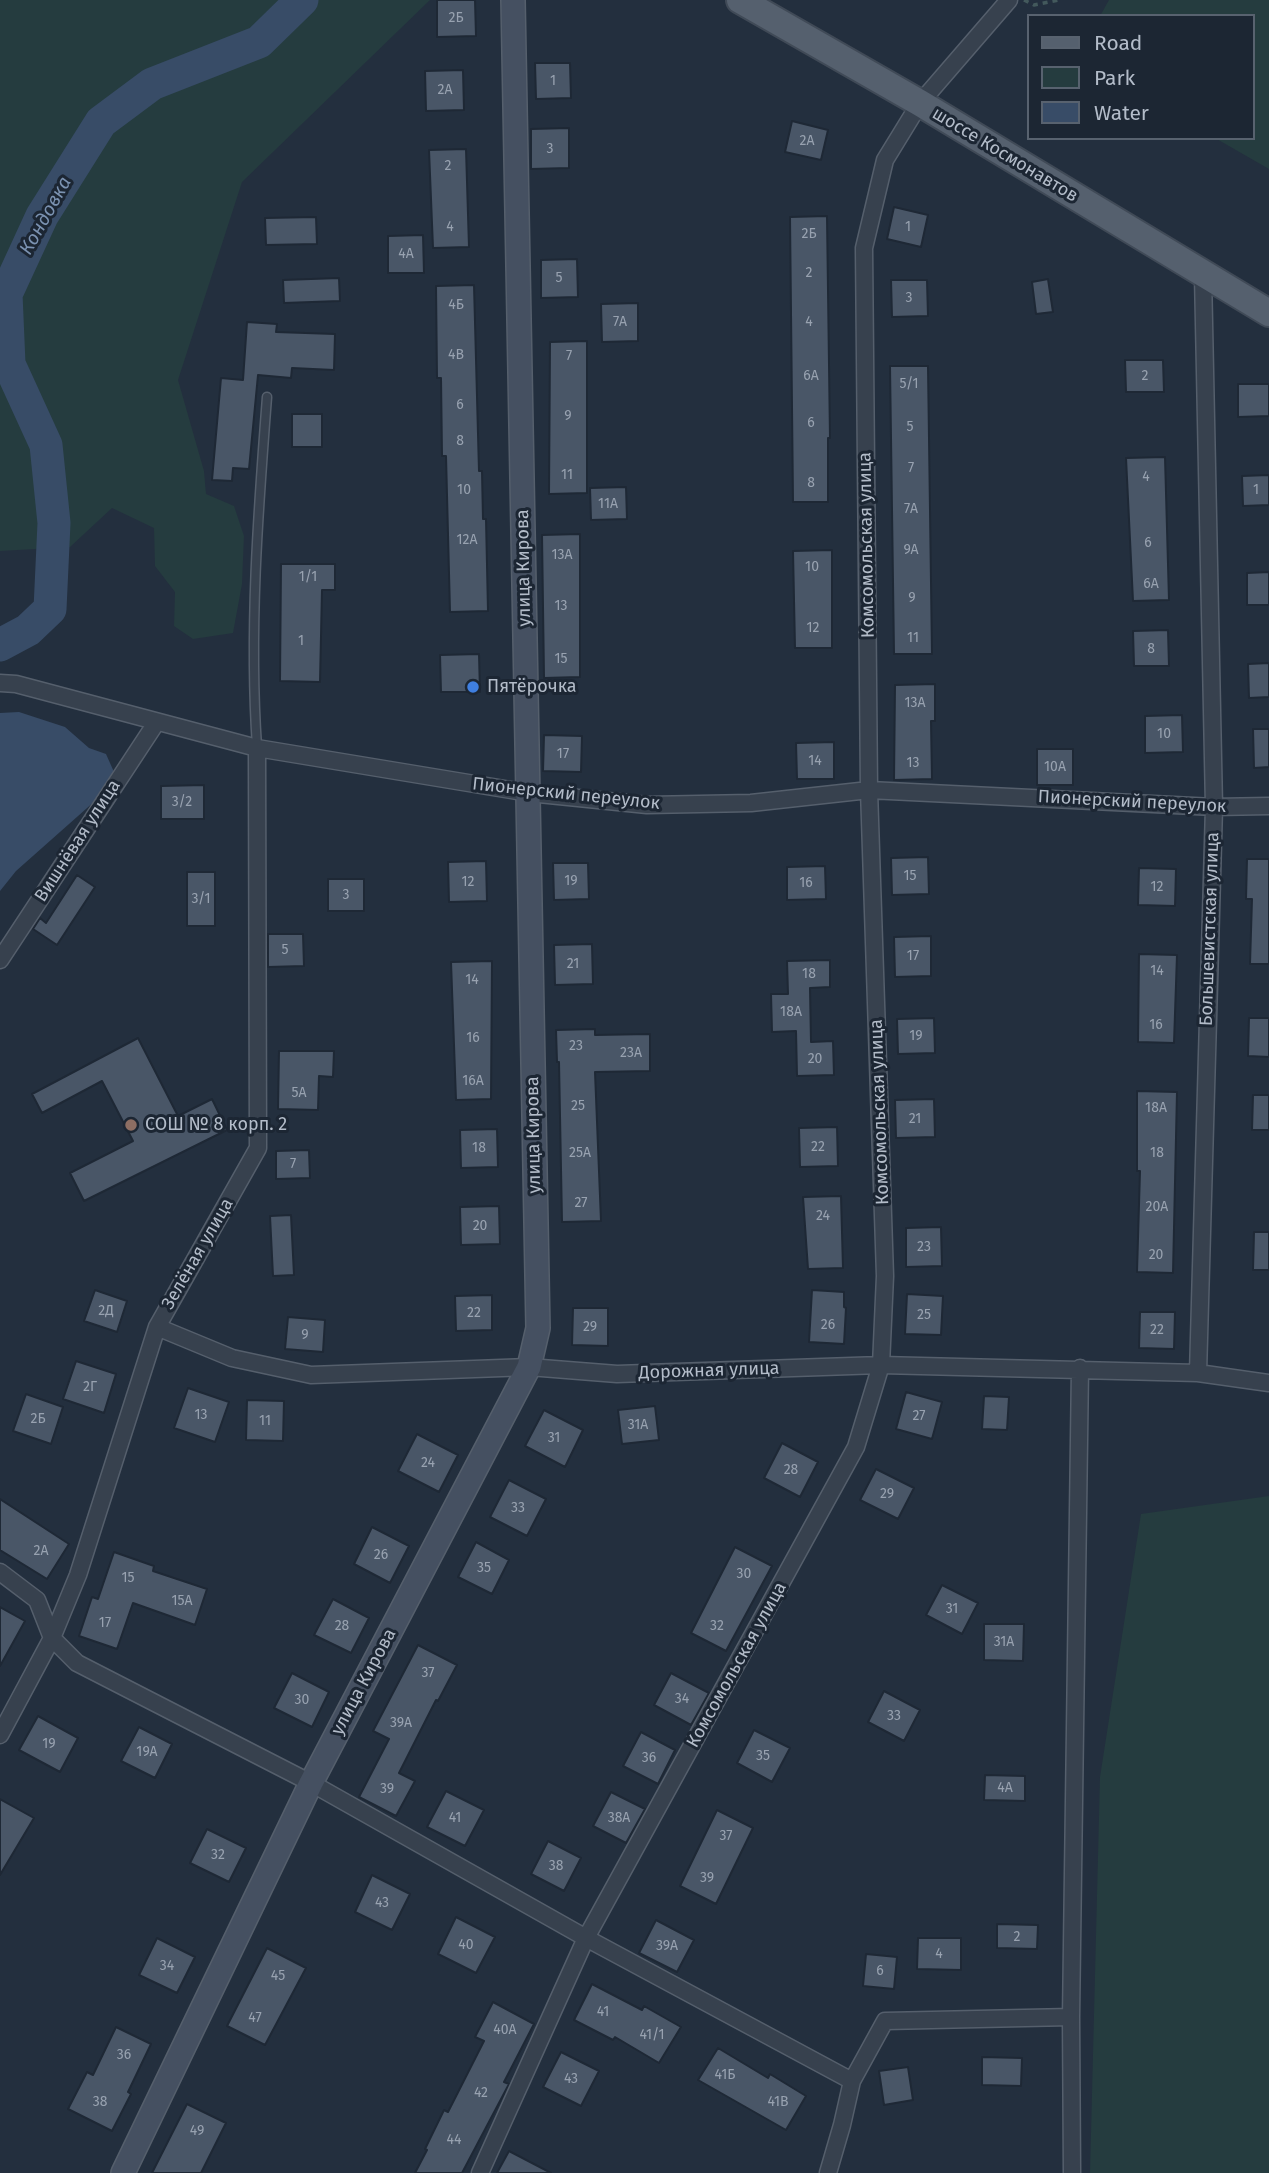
<!DOCTYPE html>
<html>
<head>
<meta charset="utf-8">
<style>
  body { margin:0 }
  #map { position:relative; width:1269px; height:2173px; overflow:hidden; background:#232f3e; font-family:"Fira Sans",sans-serif }
  canvas { display:block }
  .legend { position:absolute; left:1027px; top:14px; width:228px; height:126px; box-sizing:border-box; background:#1c2633; border:2px solid #58626f; margin:0; padding:9px 12px; list-style:none; font-size:21px; color:#b3bcc9 }
  .legend li { display:flex; align-items:center; gap:14px; height:35px }
  .legend b { width:35px; border:2px solid #58626f }
</style>
</head>
<body>
<div id="map">
<canvas width="1269" height="2173"></canvas>
<ul class="legend">
<li><b style="height:9px;background:#55606e"></b>Road</li>
<li><b style="height:19px;background:#253c3f"></b>Park</li>
<li><b style="height:19px;background:#384c67"></b>Water</li>
</ul>
</div>
<script>
const g = document.querySelector('canvas').getContext('2d');
g.lineJoin = 'round';
function fill(path, color) {
  g.fillStyle = color;
  g.fill(path, 'evenodd');
}
function trace(path, color, width, dash) {
  g.strokeStyle = color;
  g.lineWidth = width;
  g.lineCap = dash ? 'butt' : 'round';
  g.setLineDash(dash || []);
  g.stroke(path);
}
function label(font, color, halo, rows, align = 'center') {
  g.font = font + ' "Fira Sans",sans-serif';
  g.lineWidth = 6;
  g.setLineDash([]);
  g.textBaseline = 'middle';
  g.strokeStyle = halo;
  g.fillStyle = color;
  for (const [text, x, y, turn = 0] of rows) {
    g.save();
    g.translate(x, y);
    g.rotate((+turn || 0) * Math.PI / 180);
    g.textAlign = isNaN(turn) ? turn : align;
    if (halo) g.strokeText(text, 0, 0);
    g.fillText(text, 0, 0);
    g.restore();
  }
}
fill(new Path2D(`
  M 0,0 L 430,0 L 242,182 L 178,380 L 204,471 L 206,494 L 234,506 L 244,536 L 242,584 L 233,633 L 193,639 L 174,626 L 175,592 L 155,566 L 154,528 L 112,508 L 70,547 L 0,551 Z
  M 1109,0 L 1269,0 L 1269,169 L 1215,138 L 1253,138 L 1253,16 L 1100,16 Z
  M 1269,1496 L 1269,2173 L 1090,2173 L 1100,1777 L 1141,1514 Z`), '#253c3f');
fill(new Path2D(`
  M 19,712 L 65,727 L 89,748 L 106,754 L 114,772 L 113,785 L 16,871 L 0,891 L 0,713 Z`), '#384c67');
trace(new Path2D(`
  M 0,645 L 28,630 L 50,609 L 54,523 L 46,445 L 9,364 L 6,294 L 42,216 L 101,122 L 152,84 L 259,42 L 302,0`), '#384c67', 33);
const building = new Path2D(`
  M 437,0 L 475,0 L 476,36 L 437,37 Z
  M 535,63 L 570,63 L 571,98 L 536,99 Z
  M 463,70 L 464,110 L 426,111 L 425,71 Z
  M 792,121 L 828,130 L 821,160 L 785,152 Z
  M 569,128 L 569,168 L 531,169 L 531,129 Z
  M 466,149 L 469,247 L 433,248 L 429,150 Z
  M 894,207 L 928,215 L 921,247 L 887,239 Z
  M 827,216 L 830,438 L 828,438 L 828,502 L 793,502 L 790,217 Z
  M 316,217 L 317,244 L 266,245 L 265,218 Z
  M 423,235 L 424,273 L 388,273 L 388,236 Z
  M 577,259 L 578,297 L 541,298 L 541,260 Z
  M 339,278 L 340,301 L 284,303 L 283,280 Z
  M 1048,279 L 1053,312 L 1036,314 L 1032,282 Z
  M 891,280 L 927,280 L 928,316 L 892,317 Z
  M 474,285 L 479,471 L 482,471 L 483,519 L 486,519 L 488,611 L 450,612 L 446,456 L 442,456 L 441,378 L 437,378 L 436,286 Z
  M 638,303 L 638,341 L 602,342 L 601,304 Z
  M 247,322 L 277,324 L 276,332 L 335,334 L 334,370 L 292,368 L 291,378 L 258,375 L 249,469 L 233,468 L 232,481 L 212,480 L 221,378 L 243,380 Z
  M 587,341 L 587,493 L 549,494 L 550,342 Z
  M 1125,360 L 1163,360 L 1164,392 L 1126,392 Z
  M 890,366 L 928,366 L 932,654 L 894,654 Z
  M 1238,384 L 1269,384 L 1269,416 L 1238,417 Z
  M 292,414 L 322,414 L 322,447 L 292,447 Z
  M 1165,457 L 1169,600 L 1133,601 L 1126,458 Z
  M 1269,475 L 1269,505 L 1243,506 L 1242,476 Z
  M 626,487 L 627,519 L 591,520 L 590,488 Z
  M 580,534 L 580,677 L 544,678 L 542,535 Z
  M 832,550 L 832,648 L 795,648 L 793,551 Z
  M 281,564 L 335,564 L 335,590 L 322,590 L 320,682 L 280,681 Z
  M 1269,572 L 1269,605 L 1247,605 L 1247,573 Z
  M 1168,630 L 1169,666 L 1134,666 L 1133,631 Z
  M 479,654 L 480,692 L 441,692 L 440,655 Z
  M 1269,663 L 1269,697 L 1249,698 L 1248,664 Z
  M 935,684 L 935,721 L 931,721 L 932,779 L 894,780 L 895,685 Z
  M 1182,715 L 1183,752 L 1145,753 L 1145,716 Z
  M 1253,729 L 1269,729 L 1269,767 L 1254,768 Z
  M 544,735 L 582,736 L 581,772 L 543,771 Z
  M 834,742 L 834,779 L 797,779 L 796,743 Z
  M 1037,749 L 1073,749 L 1073,785 L 1037,785 Z
  M 204,785 L 204,819 L 161,819 L 161,786 Z
  M 928,857 L 929,894 L 892,895 L 891,858 Z
  M 1247,859 L 1269,859 L 1269,964 L 1250,964 L 1252,899 L 1246,899 Z
  M 486,861 L 487,901 L 449,902 L 448,862 Z
  M 553,863 L 588,863 L 589,899 L 554,900 Z
  M 825,866 L 826,899 L 787,900 L 787,867 Z
  M 1139,868 L 1176,869 L 1175,906 L 1138,905 Z
  M 187,872 L 215,872 L 215,926 L 187,926 Z
  M 77,875 L 95,887 L 57,945 L 33,929 L 40,918 L 46,923 Z
  M 328,879 L 364,879 L 364,911 L 328,911 Z
  M 268,934 L 303,934 L 304,966 L 268,967 Z
  M 931,936 L 931,976 L 895,977 L 894,937 Z
  M 592,944 L 593,984 L 555,985 L 554,945 Z
  M 1139,954 L 1177,955 L 1174,1043 L 1138,1042 Z
  M 830,960 L 830,987 L 810,988 L 811,1042 L 833,1041 L 834,1075 L 797,1076 L 796,1031 L 772,1032 L 771,994 L 788,994 L 787,961 Z
  M 492,961 L 491,1099 L 456,1100 L 451,962 Z
  M 934,1018 L 935,1053 L 898,1054 L 897,1019 Z
  M 1249,1018 L 1269,1018 L 1269,1057 L 1248,1056 Z
  M 595,1029 L 595,1035 L 650,1034 L 650,1071 L 595,1072 L 601,1221 L 562,1222 L 559,1062 L 557,1062 L 556,1030 Z
  M 138,1038 L 178,1116 L 212,1099 L 227,1130 L 84,1201 L 70,1173 L 133,1141 L 102,1081 L 42,1113 L 32,1094 Z
  M 279,1051 L 334,1051 L 333,1077 L 319,1076 L 318,1110 L 278,1109 Z
  M 1137,1091 L 1177,1092 L 1173,1273 L 1137,1272 L 1140,1171 L 1137,1171 Z
  M 1253,1095 L 1269,1095 L 1269,1130 L 1252,1130 Z
  M 934,1099 L 935,1137 L 896,1138 L 895,1100 Z
  M 837,1127 L 838,1166 L 800,1167 L 799,1128 Z
  M 497,1129 L 498,1167 L 461,1168 L 460,1130 Z
  M 309,1150 L 310,1178 L 276,1179 L 276,1151 Z
  M 841,1196 L 843,1268 L 808,1269 L 803,1197 Z
  M 499,1206 L 500,1244 L 461,1245 L 460,1207 Z
  M 291,1215 L 294,1275 L 273,1276 L 270,1216 Z
  M 941,1227 L 942,1266 L 906,1267 L 906,1228 Z
  M 1254,1232 L 1269,1232 L 1269,1270 L 1253,1270 Z
  M 95,1290 L 127,1301 L 117,1332 L 84,1321 Z
  M 812,1290 L 844,1292 L 844,1307 L 846,1308 L 844,1344 L 809,1342 Z
  M 907,1294 L 943,1296 L 941,1335 L 905,1334 Z
  M 492,1295 L 492,1330 L 456,1331 L 455,1296 Z
  M 573,1308 L 608,1308 L 608,1346 L 572,1345 Z
  M 1140,1312 L 1175,1312 L 1174,1349 L 1139,1348 Z
  M 288,1317 L 325,1320 L 323,1352 L 285,1349 Z
  M 76,1361 L 116,1374 L 104,1413 L 63,1399 Z
  M 188,1388 L 229,1402 L 215,1442 L 174,1428 Z
  M 906,1392 L 942,1402 L 932,1439 L 896,1429 Z
  M 26,1394 L 63,1407 L 51,1444 L 13,1431 Z
  M 984,1396 L 1009,1397 L 1007,1430 L 982,1429 Z
  M 247,1400 L 284,1401 L 283,1441 L 246,1440 Z
  M 655,1406 L 659,1440 L 622,1444 L 618,1410 Z
  M 544,1410 L 583,1430 L 565,1467 L 525,1446 Z
  M 417,1434 L 458,1455 L 439,1492 L 398,1471 Z
  M 782,1443 L 818,1462 L 800,1497 L 764,1478 Z
  M 876,1469 L 914,1488 L 898,1519 L 860,1500 Z
  M 509,1480 L 546,1499 L 527,1536 L 490,1517 Z
  M 0,1499 L 69,1544 L 47,1579 L 0,1550 Z
  M 372,1527 L 409,1546 L 390,1583 L 354,1564 Z
  M 476,1542 L 509,1560 L 492,1594 L 458,1577 Z
  M 735,1547 L 772,1566 L 726,1651 L 691,1633 Z
  M 114,1552 L 154,1566 L 153,1571 L 207,1589 L 195,1625 L 133,1603 L 117,1649 L 79,1636 L 92,1597 L 98,1599 Z
  M 942,1585 L 978,1603 L 962,1634 L 926,1615 Z
  M 333,1599 L 369,1618 L 351,1653 L 314,1635 Z
  M 0,1607 L 25,1621 L 0,1666 Z
  M 984,1624 L 1024,1624 L 1023,1661 L 984,1660 Z
  M 418,1645 L 457,1665 L 438,1701 L 436,1700 L 399,1773 L 415,1781 L 396,1816 L 359,1797 L 389,1739 L 373,1731 Z
  M 292,1673 L 329,1692 L 312,1727 L 274,1708 Z
  M 671,1673 L 709,1693 L 691,1725 L 654,1705 Z
  M 884,1691 L 920,1710 L 904,1741 L 868,1722 Z
  M 38,1716 L 78,1738 L 60,1772 L 19,1750 Z
  M 139,1727 L 172,1744 L 155,1778 L 121,1761 Z
  M 754,1730 L 790,1748 L 772,1782 L 737,1763 Z
  M 641,1732 L 675,1750 L 658,1784 L 623,1766 Z
  M 985,1775 L 1025,1776 L 1025,1801 L 984,1800 Z
  M 446,1791 L 484,1810 L 465,1846 L 427,1827 Z
  M 611,1792 L 645,1809 L 626,1843 L 593,1826 Z
  M 0,1799 L 34,1818 L 0,1875 Z
  M 717,1810 L 753,1828 L 716,1904 L 680,1886 Z
  M 207,1829 L 246,1848 L 229,1882 L 190,1863 Z
  M 548,1841 L 581,1858 L 564,1891 L 531,1874 Z
  M 372,1875 L 410,1894 L 392,1930 L 355,1912 Z
  M 456,1917 L 495,1937 L 476,1973 L 438,1954 Z
  M 656,1920 L 694,1940 L 677,1972 L 639,1953 Z
  M 997,1924 L 1038,1925 L 1037,1949 L 997,1948 Z
  M 157,1938 L 195,1957 L 177,1993 L 139,1975 Z
  M 918,1938 L 961,1938 L 961,1970 L 917,1969 Z
  M 267,1948 L 306,1968 L 265,2045 L 227,2026 Z
  M 866,1954 L 897,1957 L 894,1989 L 863,1986 Z
  M 592,1984 L 642,2010 L 644,2006 L 681,2027 L 659,2063 L 615,2037 L 613,2040 L 574,2020 Z
  M 493,2002 L 534,2024 L 504,2082 L 509,2084 L 462,2173 L 415,2173 L 427,2150 L 425,2149 L 444,2110 L 448,2112 L 484,2041 L 475,2037 Z
  M 116,2027 L 151,2044 L 128,2092 L 131,2094 L 112,2131 L 68,2109 L 87,2072 L 93,2075 Z
  M 718,2048 L 768,2078 L 770,2074 L 806,2096 L 786,2130 L 698,2080 Z
  M 561,2052 L 599,2071 L 581,2106 L 543,2087 Z
  M 982,2057 L 1022,2058 L 1021,2086 L 982,2085 Z
  M 908,2067 L 913,2100 L 884,2105 L 879,2071 Z
  M 187,2104 L 226,2123 L 201,2173 L 152,2173 Z
  M 509,2151 L 551,2173 L 497,2173 Z`);
fill(building, '#495667');
trace(building, '#1e2835', 2);
const lane = new Path2D(`
  M 257,747 C 249,631 258,513 267,397`);
const street = new Path2D(`
  M 0,683 L 16,684 L 257,748 L 529,793 L 647,805 L 751,803 L 869,790 L 1214,807 L 1269,806
  M 0,960 L 156,723
  M 157,1327 L 232,1358 L 311,1375 L 529,1367 L 617,1374 L 881,1365 L 1198,1373 L 1269,1383
  M 1198,1373 L 1214,807 L 1203,275
  M 0,1572 L 37,1600 L 52,1638 L 77,1663 L 311,1783 L 586,1938 L 852,2081 L 885,2021 L 1071,2017
  M 0,1735 L 52,1638 L 78,1575 L 157,1327 L 258,1148 L 257,748
  M 480,2173 L 586,1938 L 856,1447 L 881,1365 L 885,1276 L 869,790 L 864,248 L 885,160 L 920,103 L 1009,0
  M 828,2173 L 842,2125 L 852,2081
  M 1072,2173 L 1071,2017 L 1080,1368`);
const secondary = new Path2D(`
  M 123,2173 L 311,1783 L 529,1367 L 538,1328 L 513,0`);
const primary = new Path2D(`
  M 740,0 L 920,103 L 1269,313`);
trace(lane, '#555f6c', 11);
trace(street, '#555f6c', 19);
trace(secondary, '#555f6c', 26);
trace(primary, '#404a57', 30);
trace(new Path2D(`
  M 1024,0 L 1034,5 L 1059,0`), '#43595c', 3.5, [5, 5]);
trace(lane, '#37414e', 8);
trace(street, '#37414e', 16);
trace(secondary, '#455061', 23);
trace(primary, '#55606e', 26);
for (const [x, y, r, color] of [
  [473,687,7,"#3f7fe0"],
  [131,1125,7,"#8d6e63"]
]) {
  const dot = new Path2D();
  dot.arc(x, y, r, 0, 2 * Math.PI);
  g.fillStyle = color;
  g.fill(dot);
  trace(dot, '#1c2633', 2.5);
}
label('14px', '#98a2b0', null, [
  ["2Б",456,18],
  ["1",553,81],
  ["2А",445,90],
  ["2А",807,141],
  ["3",550,149],
  ["2",448,166],
  ["4",450,227],
  ["1",908,227],
  ["2Б",809,234],
  ["4А",406,254],
  ["2",809,273],
  ["5",559,278],
  ["3",909,298],
  ["4Б",456,305],
  ["7А",620,322],
  ["4",809,322],
  ["4В",456,355],
  ["7",569,356],
  ["6А",811,376],
  ["2",1145,376],
  ["5/1",909,384],
  ["6",460,405],
  ["9",568,416],
  ["6",811,423],
  ["5",910,427],
  ["8",460,441],
  ["7",911,468],
  ["11",567,475],
  ["4",1146,477],
  ["8",811,483],
  ["10",464,490],
  ["1",1256,490],
  ["11А",608,504],
  ["7А",911,509],
  ["12А",467,540],
  ["6",1148,543],
  ["9А",911,550],
  ["13А",562,555],
  ["10",812,567],
  ["1/1",308,577],
  ["6А",1151,584],
  ["9",912,598],
  ["13",561,606],
  ["12",813,628],
  ["11",913,638],
  ["1",301,641],
  ["8",1151,649],
  ["15",561,659],
  ["13А",915,703],
  ["10",1164,734],
  ["17",563,754],
  ["14",815,761],
  ["13",913,763],
  ["10А",1055,767],
  ["3/2",182,802],
  ["15",910,876],
  ["19",571,881],
  ["12",468,882],
  ["16",806,883],
  ["12",1157,887],
  ["3",346,895],
  ["3/1",201,899],
  ["5",285,950],
  ["17",913,956],
  ["21",573,964],
  ["14",1157,971],
  ["18",809,974],
  ["14",472,980],
  ["18А",791,1012],
  ["16",1156,1025],
  ["19",916,1036],
  ["16",473,1038],
  ["23",576,1046],
  ["23А",631,1053],
  ["20",815,1059],
  ["16А",473,1081],
  ["5А",299,1093],
  ["25",578,1106],
  ["18А",1156,1108],
  ["21",915,1119],
  ["22",818,1147],
  ["18",479,1148],
  ["25А",580,1153],
  ["18",1157,1153],
  ["7",293,1164],
  ["27",581,1203],
  ["20А",1157,1207],
  ["24",823,1216],
  ["20",480,1226],
  ["23",924,1247],
  ["20",1156,1255],
  ["2Д",106,1311],
  ["22",474,1313],
  ["25",924,1315],
  ["26",828,1325],
  ["29",590,1327],
  ["22",1157,1330],
  ["9",305,1335],
  ["2Г",90,1387],
  ["13",201,1415],
  ["27",919,1416],
  ["2Б",38,1419],
  ["11",265,1421],
  ["31А",638,1425],
  ["31",554,1438],
  ["24",428,1463],
  ["28",791,1470],
  ["29",887,1494],
  ["33",518,1508],
  ["2А",41,1551],
  ["26",381,1555],
  ["35",484,1568],
  ["30",744,1574],
  ["15",128,1578],
  ["15А",182,1601],
  ["31",952,1609],
  ["17",105,1623],
  ["28",342,1626],
  ["32",717,1626],
  ["31А",1004,1642],
  ["37",428,1673],
  ["34",682,1699],
  ["30",302,1700],
  ["33",894,1716],
  ["39А",401,1723],
  ["19",49,1744],
  ["19А",147,1752],
  ["35",763,1756],
  ["36",649,1758],
  ["4А",1005,1788],
  ["39",387,1789],
  ["41",455,1818],
  ["38А",619,1818],
  ["37",726,1836],
  ["32",218,1855],
  ["38",556,1866],
  ["39",707,1878],
  ["43",382,1903],
  ["2",1017,1937],
  ["40",466,1945],
  ["39А",667,1946],
  ["4",939,1954],
  ["34",167,1966],
  ["6",880,1971],
  ["45",278,1976],
  ["41",603,2012],
  ["47",255,2018],
  ["40А",505,2030],
  ["41/1",652,2035],
  ["36",124,2055],
  ["41Б",725,2075],
  ["43",571,2079],
  ["42",481,2093],
  ["38",100,2102],
  ["41В",778,2102],
  ["49",197,2131],
  ["44",454,2140]
]);
label('18px', '#b3bcc9', '#1c2633', [
  ["шоссе Космонавтов",1005,155,31],
  ["Комсомольская улица",867,545,-91],
  ["улица Кирова",524,568,-91],
  ["Пионерский переулок",566,794,6],
  ["Пионерский переулок",1132,802,3],
  ["Вишнёвая улица",78,841,-57],
  ["Большевистская улица",1210,929,-88],
  ["Комсомольская улица",880,1112,-92],
  ["улица Кирова",534,1135,-91],
  ["Зелёная улица",198,1254,-60],
  ["Дорожная улица",709,1371,-2],
  ["Комсомольская улица",737,1665,-61],
  ["улица Кирова",364,1682,-62]
]);
label('18px', '#b3bcc9', '#1c2633', [
  ["Пятёрочка",487,687],
  ["СОШ № 8 корп. 2",145,1125]
], 'left');
label('italic 19px', '#7b92b1', '#1c2633', [
  ["Кондовка",46,216,-61]
]);
</script>
</body>
</html>
